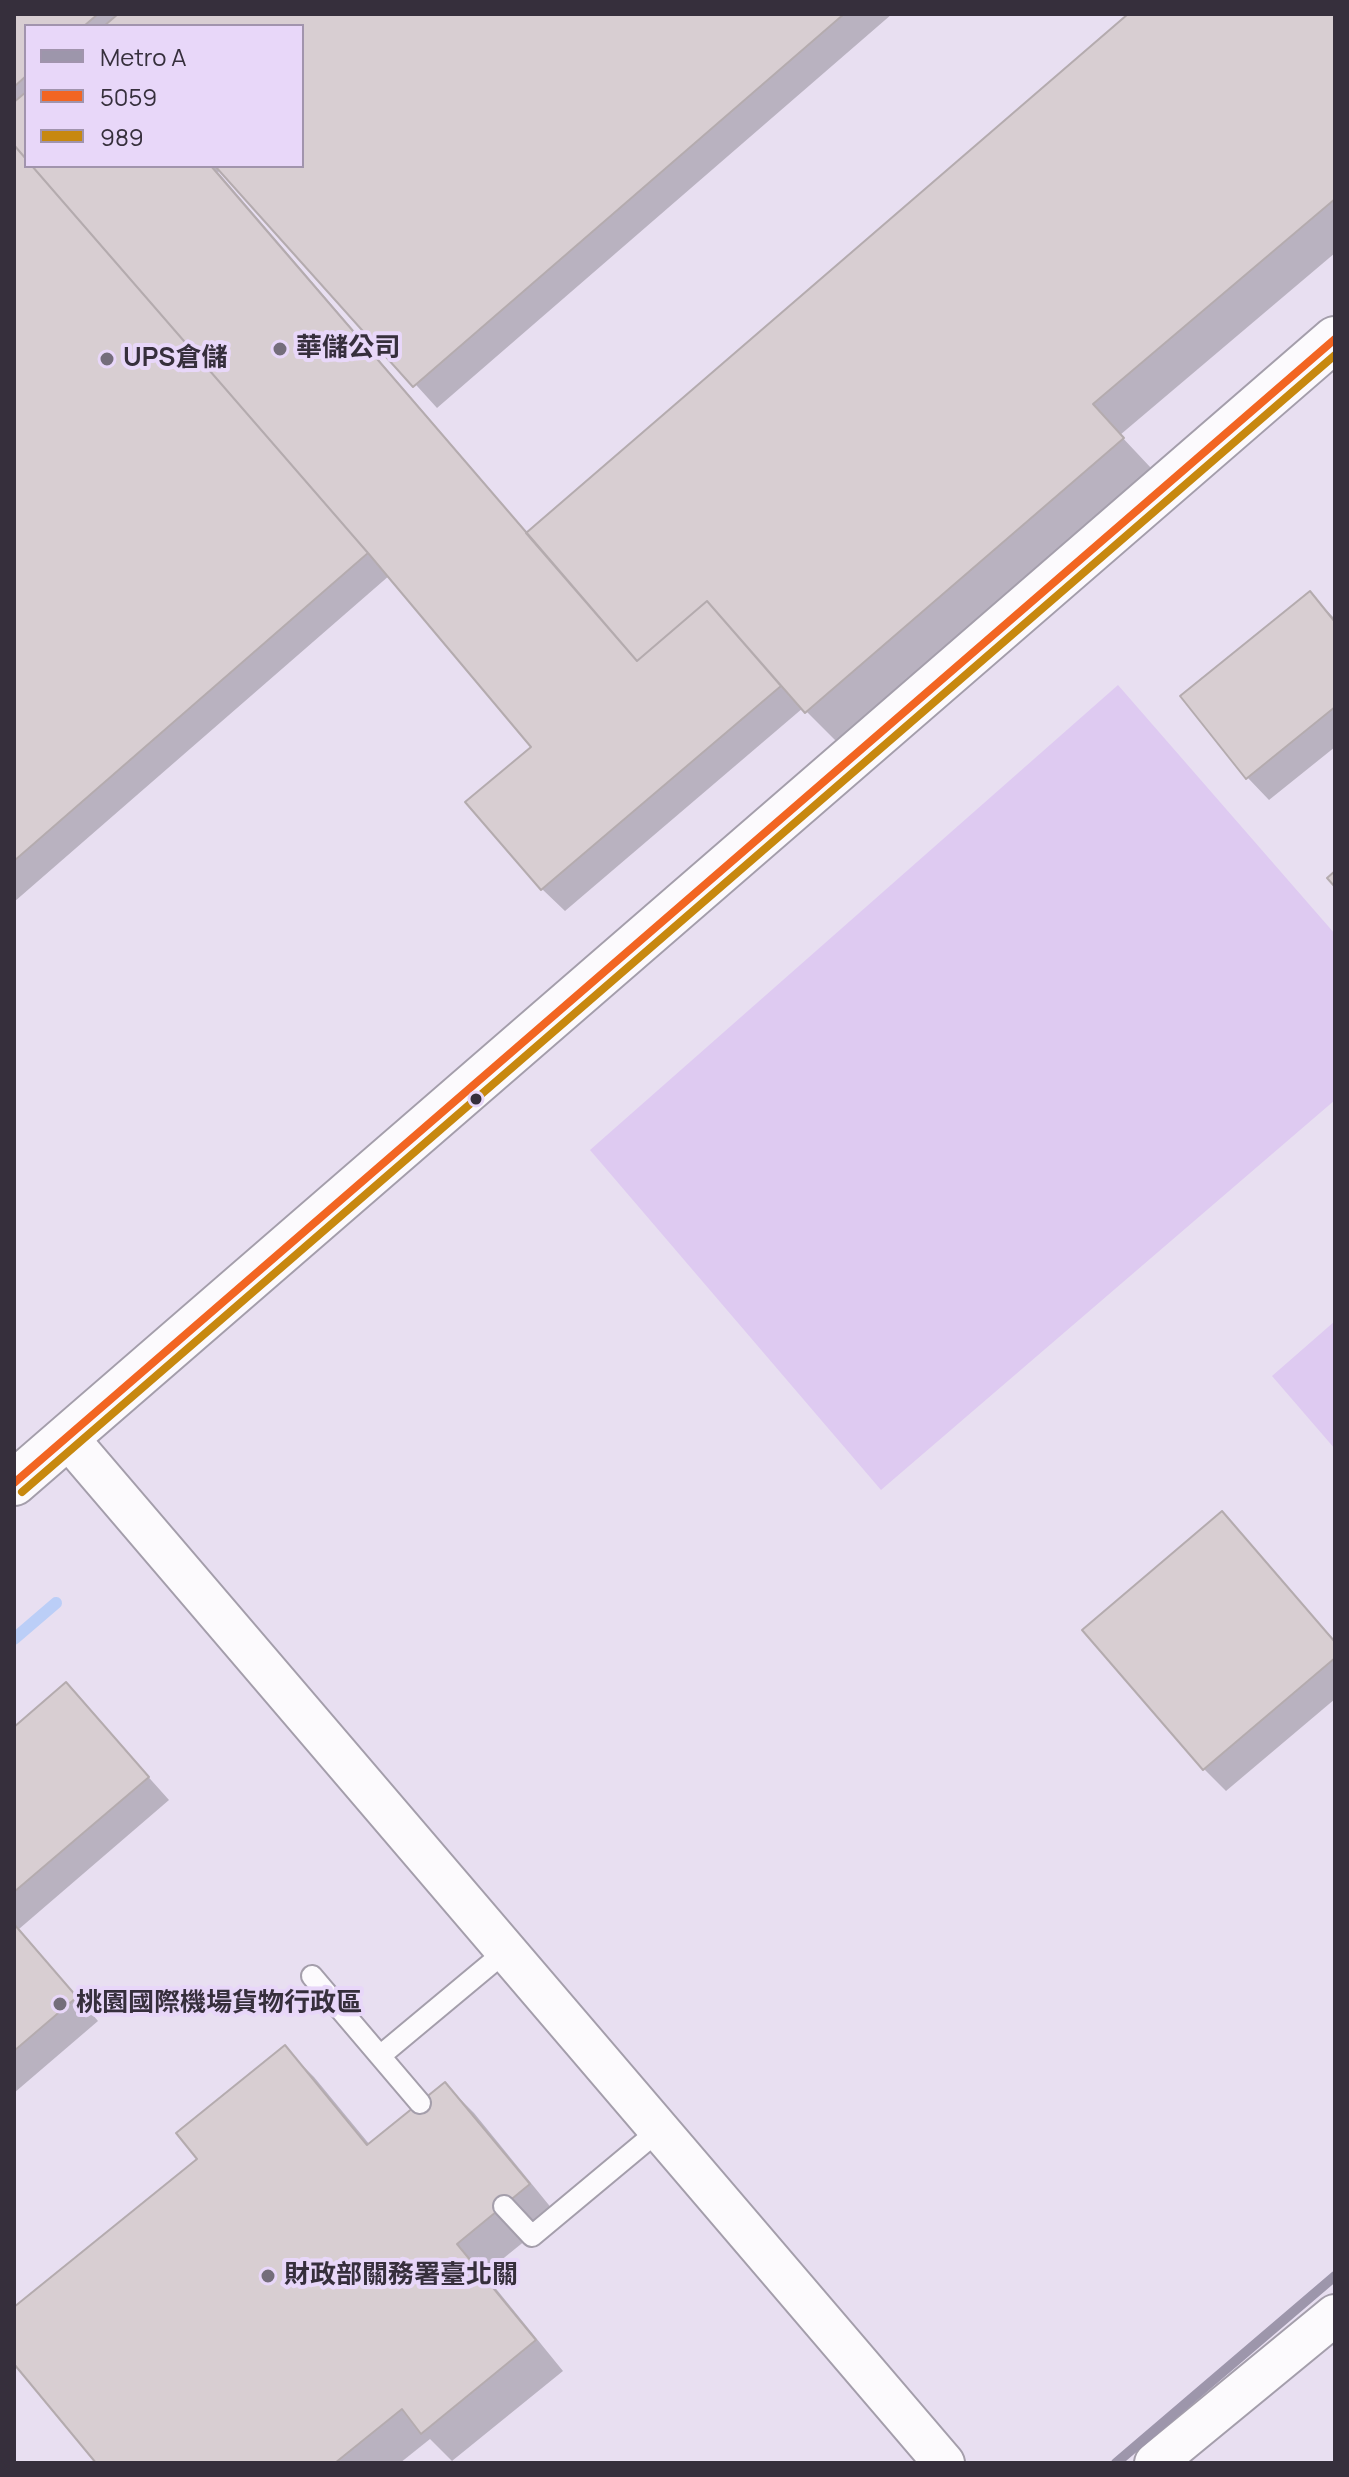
<!DOCTYPE html>
<html>
<head>
<meta charset="utf-8">
<style>
  body { margin:0 }
  #map { position:relative; width:1349px; height:2477px; overflow:hidden; background:#e8dff1; font-family:Manrope,sans-serif }
  canvas { display:block }
  .frame { position:absolute; inset:0; border:16px solid #362f3c; pointer-events:none }
  .legend { position:absolute; left:24px; top:24px; width:280px; height:144px; box-sizing:border-box; background:#e8d7f9; border:2px solid #a194ad; margin:0; padding:10px 14px; list-style:none; font-size:24px; color:#362f3c }
  .legend li { display:flex; align-items:center; gap:16px; height:40px }
  .legend b { width:40px; border:2px solid #a194ad }
</style>
</head>
<body>
<div id="map">
<canvas width="1349" height="2477"></canvas>
<div class="frame"></div>
<ul class="legend">
<li><b style="height:10px;background:#9d96ab"></b>Metro A</li>
<li><b style="height:10px;background:#f26522"></b>5059</li>
<li><b style="height:10px;background:#c7880f"></b>989</li>
</ul>
</div>
<script>
const g = document.querySelector('canvas').getContext('2d');
g.lineJoin = 'round';
function fill(path, color) {
  g.fillStyle = color;
  g.fill(path, 'evenodd');
}
function trace(path, color, width, dash) {
  g.strokeStyle = color;
  g.lineWidth = width;
  g.lineCap = dash ? 'butt' : 'round';
  g.setLineDash(dash || []);
  g.stroke(path);
}
function label(font, color, halo, rows, align = 'center') {
  g.font = font + ' Manrope,"Noto Sans TC",sans-serif';
  g.lineWidth = 8;
  g.setLineDash([]);
  g.textBaseline = 'middle';
  g.strokeStyle = halo;
  g.fillStyle = color;
  for (const [text, x, y, turn = 0] of rows) {
    g.save();
    g.translate(x, y);
    g.rotate((+turn || 0) * Math.PI / 180);
    g.textAlign = isNaN(turn) ? turn : align;
    if (halo) g.strokeText(text, 0, 0);
    g.fillText(text, 0, 0);
    g.restore();
  }
}
fill(new Path2D(`
  M 1118,685 L 1335,934 L 1335,1100 L 881,1490 L 590,1150 Z
  M 1335,1321 L 1335,1449 L 1272,1376 Z`), '#decaf1');
fill(new Path2D(`
  M 14,14 L 892,14 L 437,408 L 221,170 L 218,172 L 528,534 L 1131,14 L 1335,14 L 1335,253 L 1120,435 L 1151,468 L 836,741 L 803,708 L 565,911 L 542,889 L 533,747 L 390,575 L 14,902 ZM 26,26 L 302,26 L 302,166 L 26,166 Z
  M 1310,593 L 1335,619 L 1335,747 L 1269,800 L 1247,777 Z
  M 1222,1513 L 1335,1641 L 1335,1699 L 1226,1791 L 1204,1769 Z
  M 66,1685 L 169,1800 L 19,1929 L 98,2021 L 14,2093 L 14,1730 Z
  M 285,2048 L 314,2077 L 370,2145 L 445,2084 L 474,2113 L 557,2215 L 484,2274 L 563,2371 L 452,2461 L 430,2439 L 400,2463 L 98,2463 L 14,2361 L 14,2310 L 200,2159 Z`), '#0003');
trace(new Path2D(`
  M 14,1639 L 56,1603`), '#bbcef7', 12);
const building = new Path2D(`
  M 14,14 L 98,14 L 84,26 L 26,26 L 26,76 L 14,87 Z
  M 118,14 L 844,14 L 413,387 L 215,166 L 302,166 L 302,26 L 104,26 Z
  M 1128,14 L 1335,14 L 1335,199 L 1093,404 L 1124,438 L 805,713 L 707,601 L 637,661 L 526,533 Z
  M 26,92 L 26,159 L 14,145 L 14,102 Z
  M 14,145 L 26,159 L 26,166 L 32,166 L 368,553 L 14,861 Z
  M 32,166 L 211,166 L 637,661 L 707,601 L 781,686 L 541,890 L 465,802 L 531,747 L 368,553 Z
  M 1310,591 L 1335,622 L 1335,707 L 1246,779 L 1180,696 Z
  M 1335,871 L 1335,887 L 1327,878 Z
  M 1222,1511 L 1335,1642 L 1335,1658 L 1203,1770 L 1082,1630 Z
  M 66,1682 L 149,1777 L 14,1892 L 14,1727 Z
  M 14,1924 L 77,1997 L 14,2051 Z
  M 285,2045 L 367,2145 L 445,2082 L 530,2184 L 457,2244 L 536,2340 L 421,2434 L 402,2409 L 335,2463 L 96,2463 L 14,2364 L 14,2307 L 197,2159 L 176,2133 Z`);
fill(building, '#d8ced2');
trace(building, '#b4abae', 2);
const service = new Path2D(`
  M 312,1976 L 380,2056
  M 420,2103 L 380,2056 L 506,1951
  M 504,2206 L 532,2236 L 658,2131`);
const minor = new Path2D(`
  M 67,1437 L 944,2463
  M 1155,2463 L 1335,2315`);
const tertiary = new Path2D(`
  M 14,1483 L 1335,339`);
trace(service, '#a49eab', 24);
trace(minor, '#a49eab', 44);
trace(tertiary, '#a49eab', 48);
trace(service, '#fcfafd', 20);
trace(minor, '#fcfafd', 40);
trace(tertiary, '#fcfafd', 44);
trace(new Path2D(`
  M 14,1483 L 1335,339`), '#f26522', 8);
trace(new Path2D(`
  M 22,1492 L 1335,355`), '#c7880f', 8);
trace(new Path2D(`
  M 1116,2463 L 1335,2276`), '#9d96ab', 10);
for (const [x, y, r, color] of [
  [280,349,8,"#746d7b"],
  [107,359,8,"#746d7b"],
  [476,1099,7,"#362f3c"],
  [60,2004,8,"#746d7b"],
  [268,2276,8,"#746d7b"]
]) {
  const dot = new Path2D();
  dot.arc(x, y, r, 0, 2 * Math.PI);
  g.fillStyle = color;
  g.fill(dot);
  trace(dot, '#e8d7f9', 3);
}
label('bold 26px', '#362f3c', '#e8d7f9', [
  ["華儲公司",296,349],
  ["UPS倉儲",123,359],
  ["桃園國際機場貨物行政區",76,2004],
  ["財政部關務署臺北關",284,2276]
], 'left');
</script>
</body>
</html>
